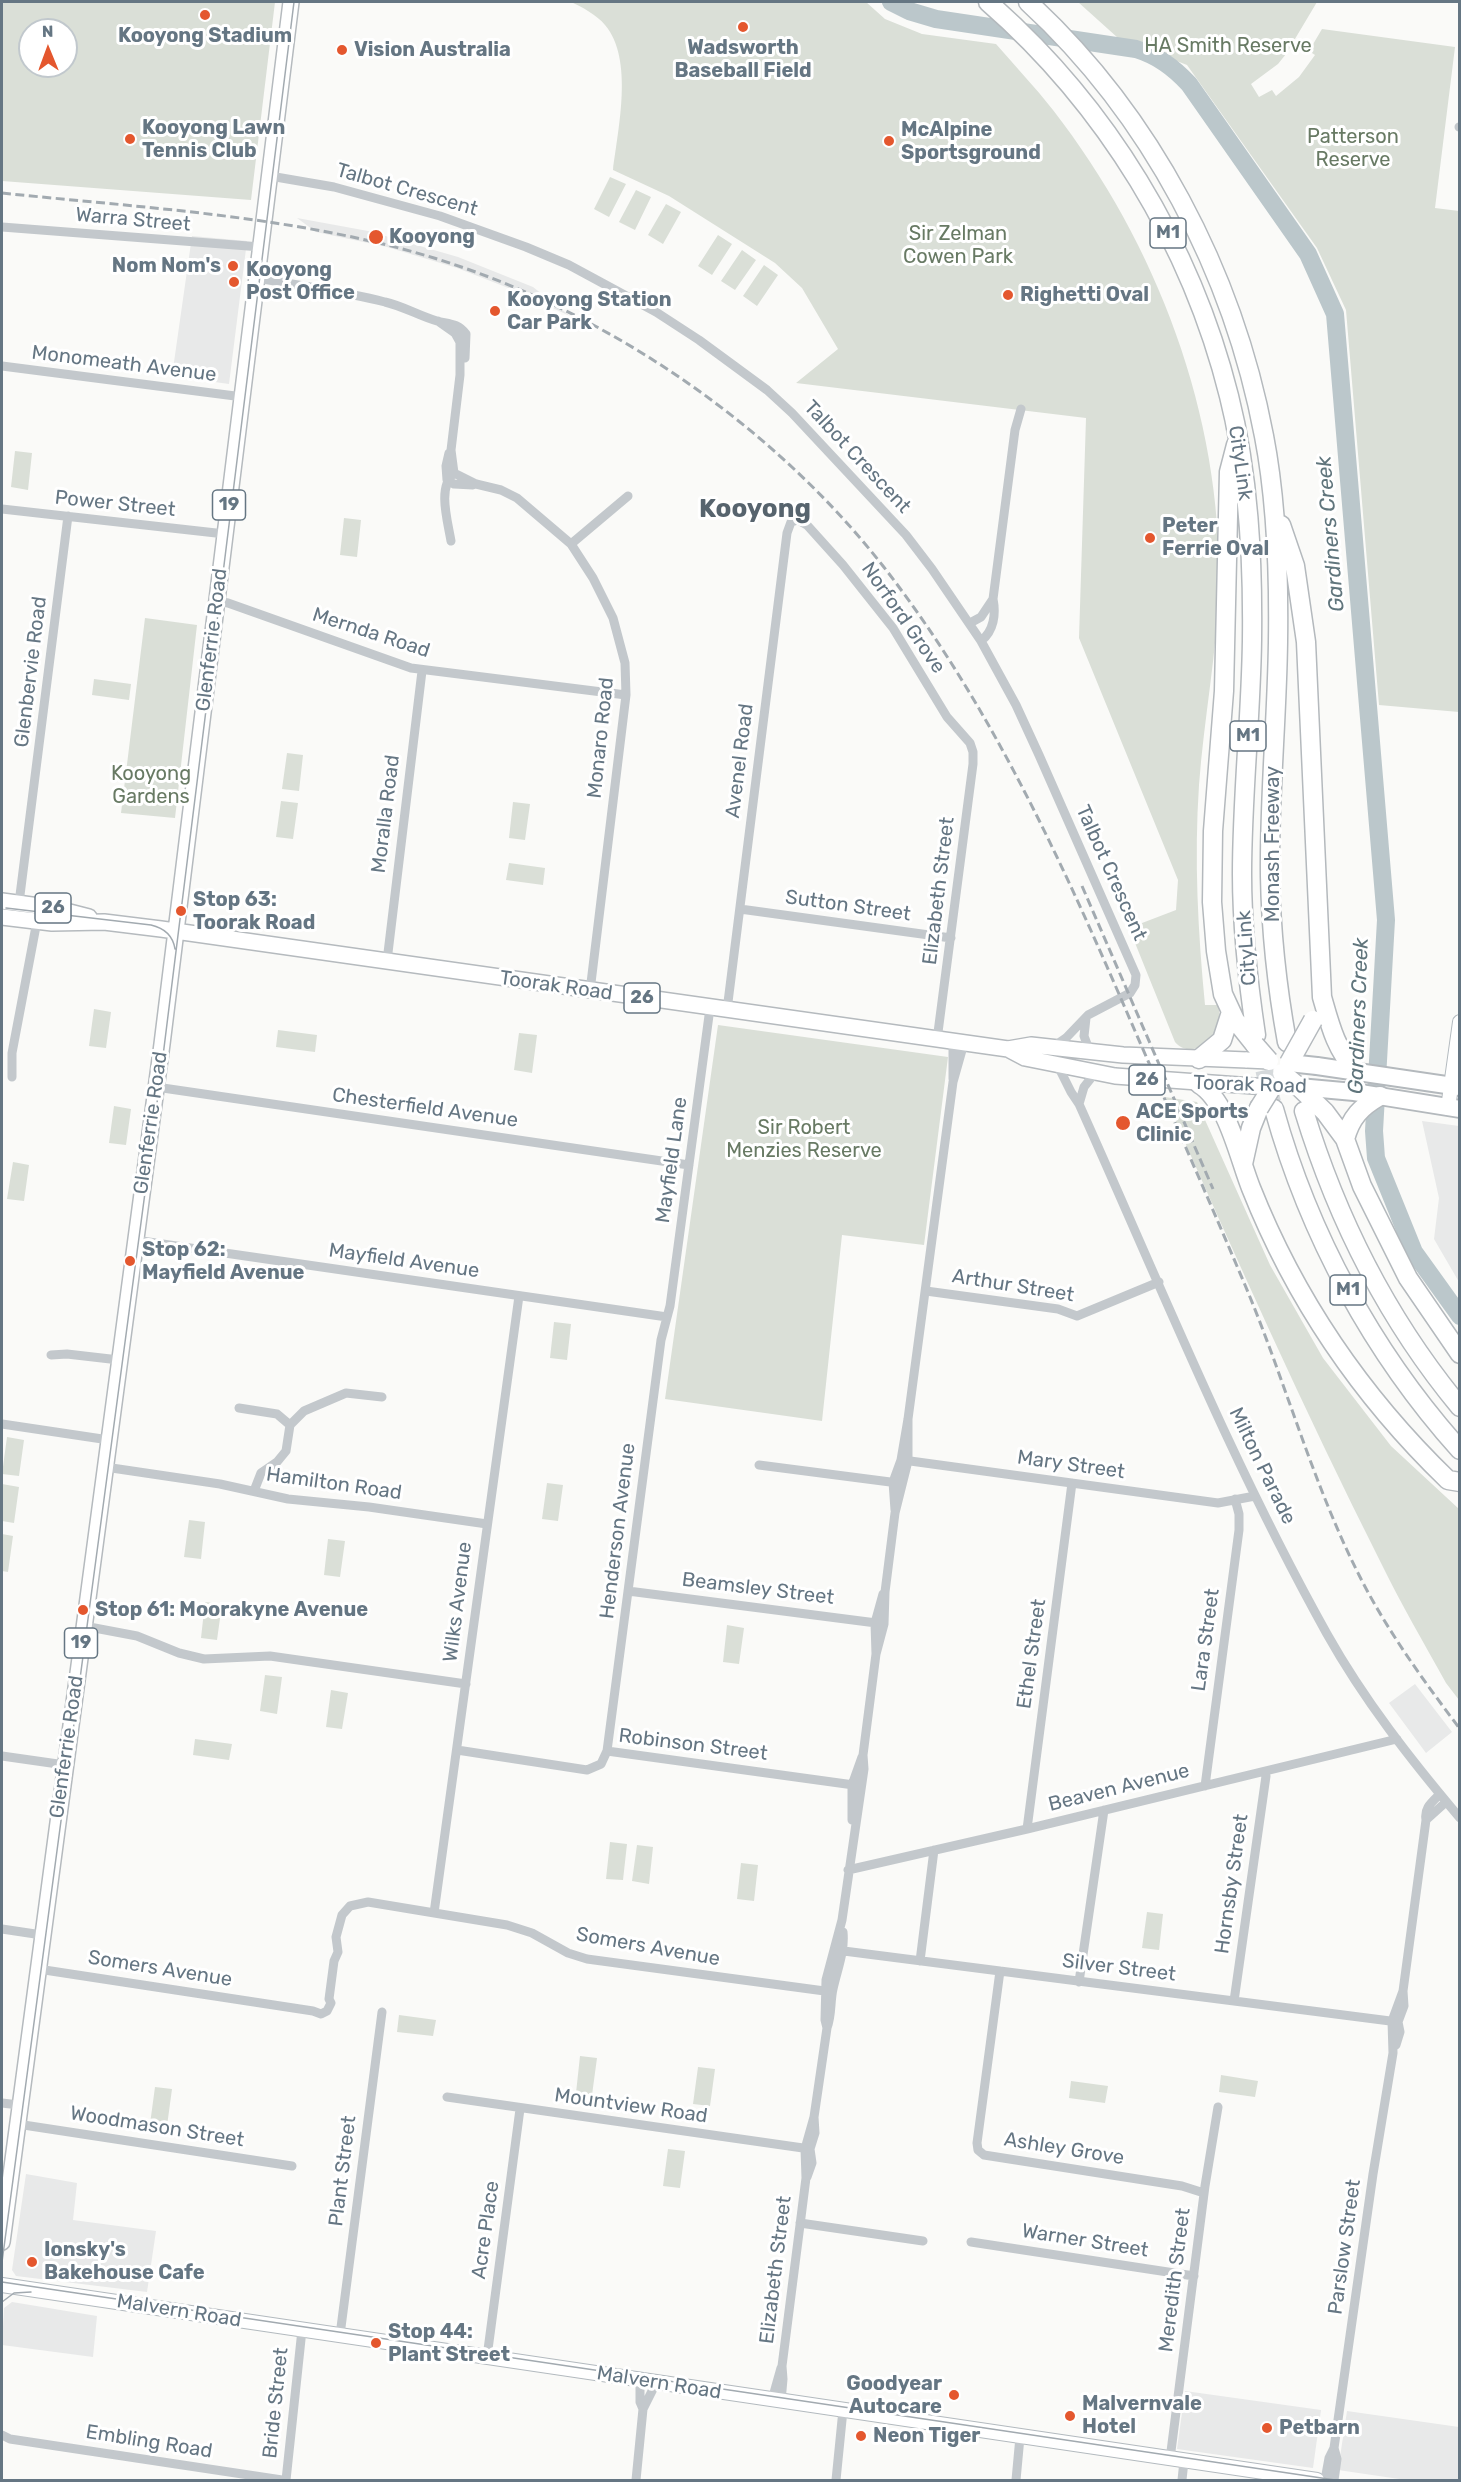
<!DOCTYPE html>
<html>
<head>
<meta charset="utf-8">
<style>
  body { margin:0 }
  #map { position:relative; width:1461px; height:2482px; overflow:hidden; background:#fafaf8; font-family:Rubik,sans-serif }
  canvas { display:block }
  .frame { position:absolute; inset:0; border:3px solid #657683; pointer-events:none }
  .north { position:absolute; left:18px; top:18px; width:60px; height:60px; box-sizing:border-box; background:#fff; border:2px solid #c1c8cd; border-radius:50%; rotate:359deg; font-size:16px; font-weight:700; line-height:24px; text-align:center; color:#657683 }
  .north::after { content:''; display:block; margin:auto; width:21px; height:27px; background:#e4572e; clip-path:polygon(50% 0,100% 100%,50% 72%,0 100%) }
</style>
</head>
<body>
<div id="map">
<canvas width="1461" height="2482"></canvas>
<div class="frame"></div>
<div class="north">N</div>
</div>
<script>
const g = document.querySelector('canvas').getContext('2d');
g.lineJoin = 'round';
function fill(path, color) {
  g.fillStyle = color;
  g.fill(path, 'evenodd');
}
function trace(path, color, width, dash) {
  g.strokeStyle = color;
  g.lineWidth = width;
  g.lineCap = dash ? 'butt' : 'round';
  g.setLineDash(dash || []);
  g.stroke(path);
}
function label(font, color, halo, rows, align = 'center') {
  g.font = font + ' Rubik,sans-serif';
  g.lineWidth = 6;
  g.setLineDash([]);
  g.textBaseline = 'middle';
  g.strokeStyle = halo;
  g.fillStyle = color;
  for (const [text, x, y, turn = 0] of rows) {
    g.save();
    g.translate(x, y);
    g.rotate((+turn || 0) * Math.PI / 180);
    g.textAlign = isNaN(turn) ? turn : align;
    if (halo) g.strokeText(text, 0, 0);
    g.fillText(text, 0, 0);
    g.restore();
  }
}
fill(new Path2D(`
  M 297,218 L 368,231 L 458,257 L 533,287 L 570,316 L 511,289 L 457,268 L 387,247 L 316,232 Z
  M 192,236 L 247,241 L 229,384 L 172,376 Z
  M 1422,1121 L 1459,1126 L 1459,1282 L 1434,1239 L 1439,1198 Z
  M 1415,1684 L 1452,1732 L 1426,1753 L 1389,1703 Z
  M 26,2174 L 77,2183 L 73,2220 L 156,2231 L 147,2292 L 16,2276 L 12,2270 Z
  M 12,2302 L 97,2316 L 93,2357 L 2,2345 L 4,2308 Z
  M 1185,2391 L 1321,2410 L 1313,2468 L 1177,2449 Z
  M 1347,2411 L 1459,2427 L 1459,2480 L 1406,2480 L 1338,2470 Z`), '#e8e9e9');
fill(new Path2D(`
  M 2,2 L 275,2 L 251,200 L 2,181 ZM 30,30 L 66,30 L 66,66 L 30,66 Z
  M 571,2 L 866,2 L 885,19 L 922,34 L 996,44 C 1015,66 1035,87 1053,110 C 1157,244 1222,415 1219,586 C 1217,653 1204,718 1199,785 C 1194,859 1198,932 1205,1005 L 1218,1005 C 1219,1011 1221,1018 1219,1024 C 1215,1041 1190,1060 1175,1042 L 1129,928 L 1176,910 L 1178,880 L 1079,638 L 1086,418 L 796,383 L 838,349 L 802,288 L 775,263 L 669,196 L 613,170 C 618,129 634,59 605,25 C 597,15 582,7 571,2 Z
  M 1078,2 L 1317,2 L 1286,54 L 1278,64 L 1251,84 L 1259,97 L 1272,90 L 1276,96 L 1299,77 L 1315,55 L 1309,51 L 1322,29 L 1455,47 L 1435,208 L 1459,211 L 1459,712 L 1379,705 L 1346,310 L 1317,248 L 1187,65 L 1118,38 Z
  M 610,177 L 626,184 L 609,217 L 594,209 Z
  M 636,190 L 651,197 L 635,230 L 619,222 Z
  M 666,204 L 681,212 L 663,244 L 648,235 Z
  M 718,235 L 732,244 L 712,275 L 698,266 Z
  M 742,250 L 756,260 L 735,290 L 721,281 Z
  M 764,265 L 778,275 L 757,306 L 743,296 Z
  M 15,451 L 32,453 L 28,490 L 11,487 Z
  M 344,518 L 361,520 L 357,557 L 340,555 Z
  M 145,618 L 197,625 L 175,818 L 121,813 Z
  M 94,679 L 131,684 L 129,700 L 92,695 Z
  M 287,753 L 303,755 L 299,791 L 282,789 Z
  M 281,801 L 298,803 L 293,839 L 276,837 Z
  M 513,802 L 530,804 L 525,840 L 509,838 Z
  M 509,863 L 545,868 L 543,885 L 506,880 Z
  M 94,1009 L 111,1012 L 106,1048 L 89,1046 Z
  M 718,1025 L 948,1057 L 924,1245 L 842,1235 L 822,1421 L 665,1399 Z
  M 278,1030 L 317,1035 L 315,1052 L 276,1047 Z
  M 519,1033 L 537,1035 L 532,1073 L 514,1070 Z
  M 1165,1097 L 1197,1102 L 1270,1265 L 1323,1358 L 1391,1446 L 1459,1509 L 1459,1700 L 1446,1683 C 1424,1643 1401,1604 1381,1563 C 1304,1410 1234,1254 1165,1097 Z
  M 114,1106 L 131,1109 L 126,1145 L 109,1143 Z
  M 13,1162 L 29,1165 L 24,1201 L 7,1199 Z
  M 554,1322 L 571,1324 L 567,1360 L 550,1358 Z
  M 7,1437 L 24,1440 L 19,1476 L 2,1474 Z
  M 547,1483 L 563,1485 L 558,1521 L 542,1519 Z
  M 2,1484 L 19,1487 L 14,1523 L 2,1521 Z
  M 189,1520 L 205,1522 L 201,1559 L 184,1557 Z
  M 2,1534 L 13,1536 L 8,1572 L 2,1571 Z
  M 328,1539 L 345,1541 L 340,1577 L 324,1575 Z
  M 205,1602 L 222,1604 L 217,1640 L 201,1638 Z
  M 727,1625 L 744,1628 L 739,1664 L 723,1662 Z
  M 265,1675 L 282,1677 L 277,1714 L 260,1711 Z
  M 331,1690 L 348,1693 L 342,1729 L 326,1727 Z
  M 195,1739 L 232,1744 L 229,1760 L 193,1755 Z
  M 610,1842 L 627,1844 L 623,1880 L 606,1879 Z
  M 637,1845 L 653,1847 L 649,1884 L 632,1881 Z
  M 741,1863 L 758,1865 L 754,1901 L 737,1899 Z
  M 1147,1912 L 1163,1914 L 1159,1950 L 1142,1948 Z
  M 399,2015 L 436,2020 L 433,2036 L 397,2032 Z
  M 580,2056 L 597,2058 L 592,2095 L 576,2093 Z
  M 698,2067 L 715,2069 L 710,2106 L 693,2104 Z
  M 1221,2075 L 1258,2081 L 1255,2097 L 1219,2092 Z
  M 1071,2081 L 1108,2086 L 1105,2103 L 1069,2098 Z
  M 155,2087 L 172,2089 L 167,2126 L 150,2124 Z
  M 668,2149 L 685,2151 L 680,2188 L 663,2186 Z`), '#dadfd7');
trace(new Path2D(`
  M 891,2 L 909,11 L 936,19 L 1136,49 C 1158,56 1173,67 1189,84 L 1308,254 L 1335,314 L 1386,920 L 1374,1131 L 1376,1158 L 1414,1252 L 1460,1316`), '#bbc7cb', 18);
trace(new Path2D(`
  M 1258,1044 L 1272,1102`), '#d5d9db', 18, [18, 9]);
const secondary = new Path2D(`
  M 1448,1108 L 1460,1022
  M 2,2285 L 1317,2480`);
const primary = new Path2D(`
  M 2,901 L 54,908 L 89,917
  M 2,917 L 52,923 L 104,922 L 161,929 L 1008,1049 L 1031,1045 L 1123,1055 L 1247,1060
  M 1008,1049 L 1025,1058 L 1115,1076 L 1253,1086
  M 2,2242 L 162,1044 L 291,2`);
const trunk = new Path2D(`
  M 1317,1066 L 1460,1087
  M 1299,1087 L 1354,1092 L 1460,1109`);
const motorway = new Path2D(`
  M 988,2 C 1106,105 1191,244 1229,396 C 1249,475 1253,559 1252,640 C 1251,718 1242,796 1242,874 C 1242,929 1248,982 1256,1035
  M 1028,2 C 1151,115 1233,272 1264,436 C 1277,503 1279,573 1278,642 C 1277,720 1269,798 1270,876 C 1271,932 1277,987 1287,1042
  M 1236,445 L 1229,472 L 1224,691 L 1213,831 L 1212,902 L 1216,951 L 1223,994 L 1235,1020 L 1255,1045
  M 1281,525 L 1295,566 L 1306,642 L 1322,997 C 1330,1025 1336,1050 1356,1071
  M 1199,1059 L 1222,1040 L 1231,1012
  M 1199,1084 C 1227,1100 1239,1158 1251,1188 C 1295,1299 1362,1397 1448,1480 L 1460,1482
  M 1299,1087 L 1325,1112 L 1345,1139 L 1362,1186 L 1408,1278 L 1460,1354
  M 1274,1109 C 1309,1235 1373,1353 1460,1450
  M 1304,1111 C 1337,1219 1387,1319 1460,1407
  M 1345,1139 C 1351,1117 1361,1107 1380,1096
  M 1243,1164 L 1251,1128 L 1259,1108`);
trace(secondary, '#b3babf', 16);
trace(primary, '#b5babe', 18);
trace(trunk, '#b4b9bd', 20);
trace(motorway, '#b4b9bd', 21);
trace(new Path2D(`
  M 1459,127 L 1460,127
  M 270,176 L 334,187 L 440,216 L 526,247 L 569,265 L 656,312 L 699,340 L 767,390 L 792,413 L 906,535 L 932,569 L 981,641 L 1016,705 L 1039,755 L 1136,975 L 1135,985 L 1130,993 L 1088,1015 L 1066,1038 L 1053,1047
  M 2,227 L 261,247
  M 258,278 C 300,286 343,291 385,302 C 403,306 419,316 437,321 C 449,324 458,323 466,334 L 465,358
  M 438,321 L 455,333 L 460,342 L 460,375 L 451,450 L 454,473 L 476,484 L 501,490 L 517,498 L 571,544 L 593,578 L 613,618 L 625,663 L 626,695 L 590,991
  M 2,366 L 243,397
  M 449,453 L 446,466 L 447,480 L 454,484 L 473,485
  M 2,509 L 225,534
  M 451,541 C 448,522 437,487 454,473
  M 571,544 L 628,496
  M 217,601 L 228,603 L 411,668 L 626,695
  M 970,623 L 981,617 L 993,599
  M 981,641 C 994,631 996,614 993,599 L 1015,430 L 1021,409
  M 19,903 L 68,516
  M 740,909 L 951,938
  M 387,961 L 422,671
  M 727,1010 L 787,533 L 791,522 L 798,520 L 807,525 L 843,565 L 893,628 L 947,717 L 970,743 L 973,752 L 973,764 L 937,1040
  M 1086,1018 L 1084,1036 L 1090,1052
  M 953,1042 L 953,1079
  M 1058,1066 L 1071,1092 L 1079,1104 C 1159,1282 1232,1464 1327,1634 C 1364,1700 1411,1760 1460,1818
  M 12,1077 L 12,1053 L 37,921
  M 156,1087 L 689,1165
  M 1079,1104 L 1084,1087 L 1095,1073
  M 135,1240 L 667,1317
  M 926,1291 L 1058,1309 L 1077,1316 L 1159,1282
  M 51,1355 L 67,1354 L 119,1360
  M 239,1408 L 277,1414 L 290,1425
  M 2,1424 L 109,1440
  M 903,1460 L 1218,1503 L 1255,1496
  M 759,1465 L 898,1483
  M 105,1467 L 220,1484 L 288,1499 L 369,1507 L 487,1524
  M 254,1491 L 261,1473 L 277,1462 L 286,1451 L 290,1425 L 304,1411 L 346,1393 L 382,1397
  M 895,1510 L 893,1482 L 901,1460 L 908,1419 L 953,1082 L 964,1043
  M 628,1591 L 884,1624
  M 84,1626 L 137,1636 L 179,1653 L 204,1659 L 270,1656 L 466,1684
  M 876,1654 L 875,1623 L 883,1594
  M 457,1750 L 587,1770 L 601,1764 L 607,1751 L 861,1786
  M 607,1751 L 661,1340 L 670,1306 L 710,1008
  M 2,1756 L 65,1765
  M 1205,1786 L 1239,1530 L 1239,1514 L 1235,1499
  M 852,1820 L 852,1785 L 862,1757
  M 1426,1820 L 1446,1802
  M 1027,1829 L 1072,1483
  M 848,1870 L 1027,1829 L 1397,1739
  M 434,1913 L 519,1296
  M 2,1929 L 42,1935
  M 836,1950 L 1398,2022
  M 920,1961 L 934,1850
  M 38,1969 L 313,2011 L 321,2014 L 327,2011 L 331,2003 L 329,1999 L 334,1961 L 338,1952 L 336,1937 L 342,1915 L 350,1906 L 368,1902 L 507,1925 L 532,1933 L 568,1953 L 587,1959 L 832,1992
  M 1000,1971 L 977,2143 L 978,2150 L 984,2155 L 1182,2186 L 1204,2193
  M 1079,1982 L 1104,1810
  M 1234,2001 L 1266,1776 L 1265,1772
  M 827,2028 L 825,2020 L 826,1980 L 842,1920 L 864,1769 L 863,1755 L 876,1654 L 884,1624 L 885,1592 L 895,1513 L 908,1461 L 908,1419
  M 1396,2045 L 1400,2032 L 1398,2022 L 1404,2006 L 1403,1991 L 1426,1820 C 1424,1808 1431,1803 1440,1794
  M 447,2097 L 810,2149
  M 2,2103 L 19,2105
  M 17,2124 L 292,2166
  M 807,2177 L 812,2163 L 810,2149 L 815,2133 L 814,2117 L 827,2028 C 832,2015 830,2002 833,1989 C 837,1970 845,1952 843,1932
  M 800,2223 L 923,2241
  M 971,2242 L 1194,2276
  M 340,2335 L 382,2012
  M 487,2357 L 520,2109
  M 640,2380 L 640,2402 L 643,2409
  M 772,2400 L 781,2368
  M 781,2401 L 783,2379 L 782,2366 L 806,2178 L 805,2149 L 814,2117
  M 2,2435 L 10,2439 L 282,2480
  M 1170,2459 L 1205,2186 L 1218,2107
  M 286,2480 L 302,2330
  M 636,2480 L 643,2409 L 656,2383
  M 836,2480 L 843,2410
  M 1016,2480 L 1020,2437
  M 1182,2480 L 1184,2461
  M 1325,2480 L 1329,2458 L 1334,2448
  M 1334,2480 L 1337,2459 L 1334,2448 L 1373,2174 L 1393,2053 L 1392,2021 L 1403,1991`), '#c3c8cc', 9);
trace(secondary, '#fff', 14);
trace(primary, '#fff', 15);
trace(trunk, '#fff', 16);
trace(motorway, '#fff', 18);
trace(new Path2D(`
  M 6,908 L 151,925 C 164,928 173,936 175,949
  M 2,2262 L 159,1088 L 294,2
  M 2,2282 L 1335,2480
  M 2,2302 L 14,2293 L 31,2292`), '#a2aab0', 1.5);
trace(new Path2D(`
  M 2,193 C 144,208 297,216 434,258 C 606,311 772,424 883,566 C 993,707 1065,869 1135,1031 C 1172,1116 1209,1200 1245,1285 C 1285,1380 1312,1482 1359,1575 C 1386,1629 1423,1680 1460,1729
  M 1082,886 L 1213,1189`), '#a2aab0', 3, [9, 4.5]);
const primaryBridge = new Path2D(`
  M 1247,1060 L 1269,1061
  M 1253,1086 L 1272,1087`);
const trunkBridge = new Path2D(`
  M 1289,1063 L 1317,1066`);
const motorwayBridge = new Path2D(`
  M 1255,1045 L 1269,1061
  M 1289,1063 L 1313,1020
  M 1282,1073 L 1299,1087
  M 1259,1108 L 1272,1087`);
trace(primaryBridge, '#b5babe', 18, []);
trace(trunkBridge, '#b4b9bd', 20, []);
trace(motorwayBridge, '#b4b9bd', 21, []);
trace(primaryBridge, '#fff', 15);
trace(trunkBridge, '#fff', 16);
trace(motorwayBridge, '#fff', 18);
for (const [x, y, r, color] of [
  [205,15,6,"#e4572e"],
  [743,27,6,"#e4572e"],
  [342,50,6,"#e4572e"],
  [130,139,6,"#e4572e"],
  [889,141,6,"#e4572e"],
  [376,237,8,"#e4572e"],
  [233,266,6,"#e4572e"],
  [234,282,6,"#e4572e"],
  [1008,295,6,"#e4572e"],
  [495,311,6,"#e4572e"],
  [1150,538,6,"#e4572e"],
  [181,911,6,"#e4572e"],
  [1123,1123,8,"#e4572e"],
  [130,1261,6,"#e4572e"],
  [83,1610,6,"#e4572e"],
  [32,2262,6,"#e4572e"],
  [376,2343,6,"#e4572e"],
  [954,2395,6,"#e4572e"],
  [1070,2416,6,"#e4572e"],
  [1267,2428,6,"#e4572e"],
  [861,2436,6,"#e4572e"]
]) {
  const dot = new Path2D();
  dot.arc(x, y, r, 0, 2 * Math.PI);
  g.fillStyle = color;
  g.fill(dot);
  trace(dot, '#fff', 2);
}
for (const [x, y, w] of [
  [1168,233,36],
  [229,505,33],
  [1248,736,36],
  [53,908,36],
  [642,998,36],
  [1147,1080,36],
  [1348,1290,36],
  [81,1643,33]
]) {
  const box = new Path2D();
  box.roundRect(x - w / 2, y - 15, w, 30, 4.5);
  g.fillStyle = '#fff';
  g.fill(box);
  trace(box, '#657683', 1.5);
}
label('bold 18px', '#657683', null, [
  ["M1",1168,233],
  ["19",229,505],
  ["M1",1248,736],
  ["26",53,908],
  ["26",642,998],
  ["26",1147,1080],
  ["M1",1348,1290],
  ["19",81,1643]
]);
label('bold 20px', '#657683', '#fff', [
  ["Kooyong Stadium",205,36,"center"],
  ["Wadsworth",743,48,"center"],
  ["Baseball Field",743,71,"center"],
  ["Vision Australia",354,50],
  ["Kooyong Lawn",142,128],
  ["Tennis Club",142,151],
  ["McAlpine",901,130],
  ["Sportsground",901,153],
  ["Kooyong",389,237],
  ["Nom Nom's",221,266,"right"],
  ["Kooyong",246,270],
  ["Post Office",246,293],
  ["Righetti Oval",1020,295],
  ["Kooyong Station",507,300],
  ["Car Park",507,323],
  ["Peter",1162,526],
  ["Ferrie Oval",1162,549],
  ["Stop 63:",193,900],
  ["Toorak Road",193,923],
  ["ACE Sports",1136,1112],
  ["Clinic",1136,1135],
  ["Stop 62:",142,1250],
  ["Mayfield Avenue",142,1273],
  ["Stop 61: Moorakyne Avenue",95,1610],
  ["Ionsky's",44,2250],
  ["Bakehouse Cafe",44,2273],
  ["Stop 44:",388,2332],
  ["Plant Street",388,2355],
  ["Goodyear",942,2384,"right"],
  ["Autocare",942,2407,"right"],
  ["Malvernvale",1082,2404],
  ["Hotel",1082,2427],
  ["Petbarn",1279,2428],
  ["Neon Tiger",873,2436]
], 'left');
label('20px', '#687a64', '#fff', [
  ["HA Smith Reserve",1228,46],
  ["Patterson",1353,137],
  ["Reserve",1353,160],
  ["Sir Zelman",958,234],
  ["Cowen Park",958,257],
  ["Kooyong",151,774],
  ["Gardens",151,797],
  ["Sir Robert",804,1128],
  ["Menzies Reserve",804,1151]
]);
label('20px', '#657683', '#fff', [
  ["Talbot Crescent",407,190,16],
  ["Warra Street",133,220,5],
  ["Monomeath Avenue",124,364,7],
  ["Talbot Crescent",857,457,47],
  ["CityLink",1240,463,82],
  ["Power Street",115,504,6],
  ["Norford Grove",903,618,55],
  ["Mernda Road",371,633,18],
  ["Glenferrie Road",212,640,-83],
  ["Glenbervie Road",31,672,-83],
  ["Monaro Road",601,738,-84],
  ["Avenel Road",740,761,-83],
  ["Moralla Road",386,814,-83],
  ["Monash Freeway",1273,844,-90],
  ["Talbot Crescent",1111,873,66],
  ["Elizabeth Street",939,891,-83],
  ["Sutton Street",848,906,8],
  ["CityLink",1247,948,-94],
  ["Toorak Road",556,986,8],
  ["Toorak Road",1250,1085,2],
  ["Chesterfield Avenue",425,1108,8],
  ["Glenferrie Road",151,1123,-82],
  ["Mayfield Lane",672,1160,-82],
  ["Mayfield Avenue",404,1261,8],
  ["Arthur Street",1013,1286,9],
  ["Mary Street",1071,1465,8],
  ["Milton Parade",1262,1466,64],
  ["Hamilton Road",334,1484,8],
  ["Henderson Avenue",618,1531,-83],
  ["Beamsley Street",758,1589,7],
  ["Wilks Avenue",458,1602,-83],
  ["Lara Street",1206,1640,-82],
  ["Ethel Street",1032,1654,-82],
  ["Robinson Street",693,1745,7],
  ["Glenferrie Road",67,1747,-82],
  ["Beaven Avenue",1119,1788,-14],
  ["Hornsby Street",1232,1884,-82],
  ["Somers Avenue",648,1947,10],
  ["Silver Street",1119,1968,7],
  ["Somers Avenue",160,1969,9],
  ["Mountview Road",631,2106,8],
  ["Woodmason Street",157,2127,9],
  ["Ashley Grove",1064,2149,9],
  ["Plant Street",343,2171,-83],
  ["Acre Place",486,2230,-82],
  ["Warner Street",1085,2241,9],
  ["Parslow Street",1345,2247,-82],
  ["Elizabeth Street",776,2270,-83],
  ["Meredith Street",1175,2280,-83],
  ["Malvern Road",179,2311,9],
  ["Malvern Road",659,2383,9],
  ["Bride Street",276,2403,-84],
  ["Embling Road",149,2442,9]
]);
label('italic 21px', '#60757c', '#fff', [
  ["Gardiners Creek",1331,534,-95],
  ["Gardiners Creek",1359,1016,-88]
]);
label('bold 26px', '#57646e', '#fff', [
  ["Kooyong",755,509]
]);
</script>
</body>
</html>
